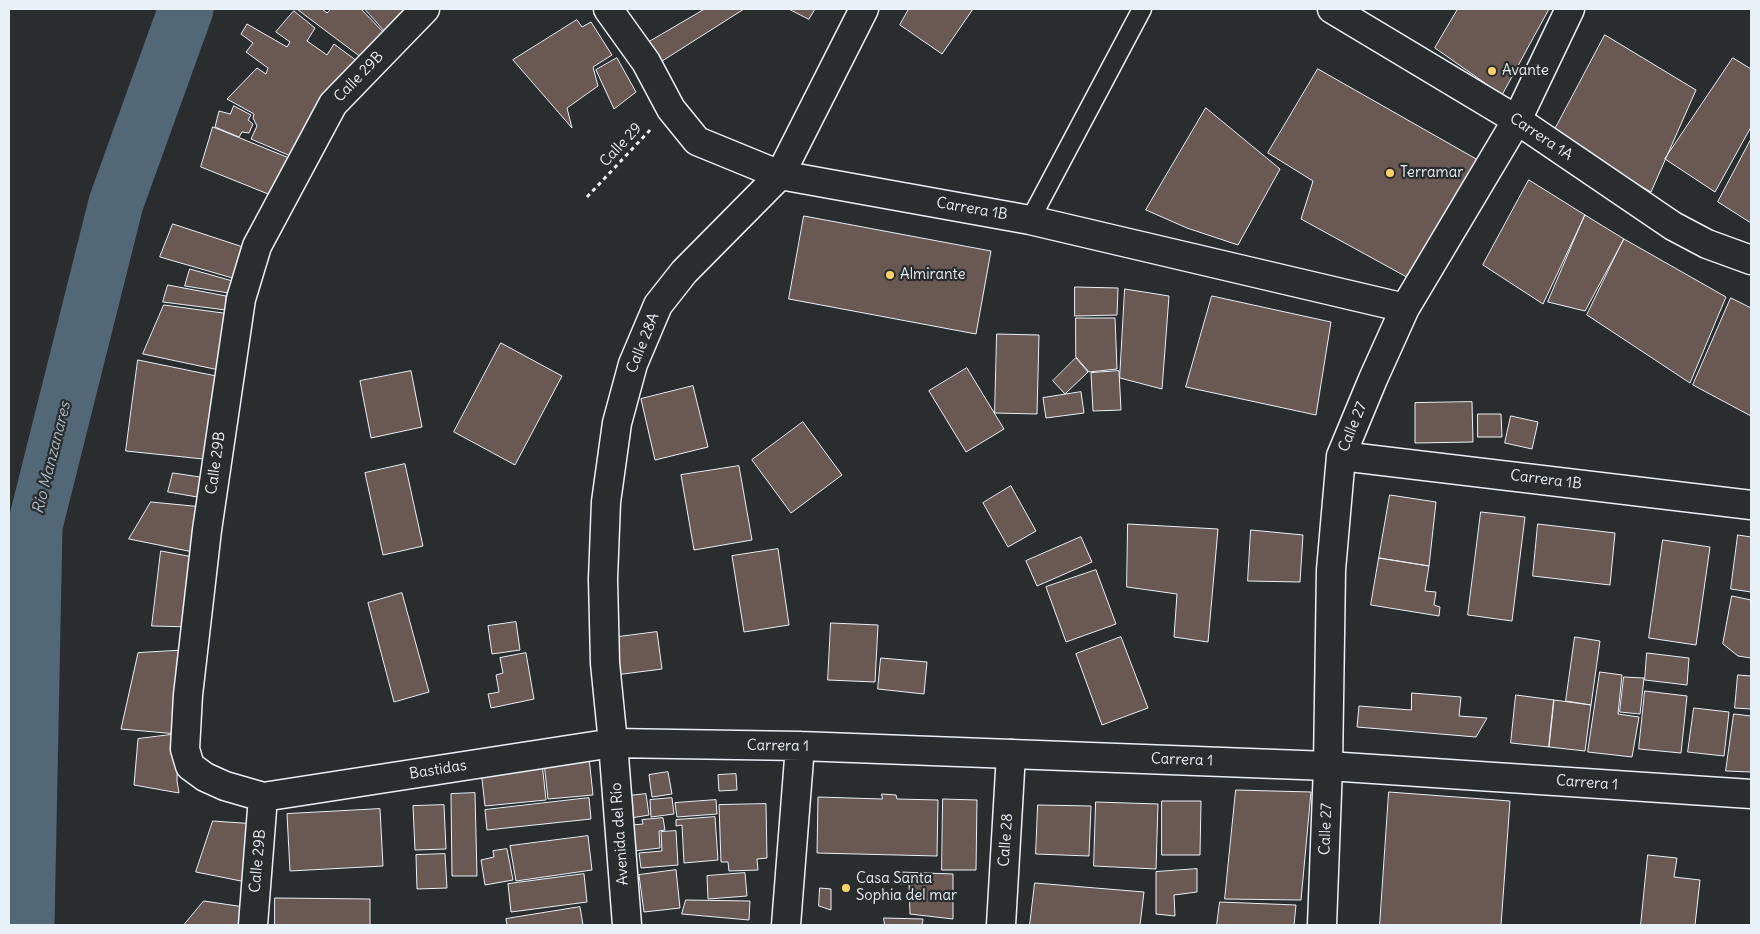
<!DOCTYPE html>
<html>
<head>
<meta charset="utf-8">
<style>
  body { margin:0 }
  #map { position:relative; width:1760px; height:934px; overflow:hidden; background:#2a2d2e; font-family:Delius,sans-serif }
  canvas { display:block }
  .frame { position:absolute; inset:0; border:10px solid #e8f1f8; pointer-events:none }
</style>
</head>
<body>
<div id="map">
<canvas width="1760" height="934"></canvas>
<div class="frame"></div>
</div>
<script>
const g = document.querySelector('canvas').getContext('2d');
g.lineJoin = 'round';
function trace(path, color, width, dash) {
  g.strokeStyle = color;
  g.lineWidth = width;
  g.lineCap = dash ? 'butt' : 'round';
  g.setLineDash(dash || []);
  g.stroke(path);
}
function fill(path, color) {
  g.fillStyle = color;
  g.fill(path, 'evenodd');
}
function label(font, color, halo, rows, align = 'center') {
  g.font = font + ' Delius,sans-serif';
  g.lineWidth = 4.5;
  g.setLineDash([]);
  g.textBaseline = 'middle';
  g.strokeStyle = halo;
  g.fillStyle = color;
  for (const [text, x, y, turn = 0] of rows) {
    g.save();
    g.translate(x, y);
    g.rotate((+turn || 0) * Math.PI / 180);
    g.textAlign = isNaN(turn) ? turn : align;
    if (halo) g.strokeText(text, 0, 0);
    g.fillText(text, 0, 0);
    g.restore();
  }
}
trace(new Path2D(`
  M 27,925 L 35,526 L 116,203 L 186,9`), '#526876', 55);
const building = new Path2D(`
  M 299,9 L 322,9 L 327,13 L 331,9 L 361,9 L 388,37 L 366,61 L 298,10 Z
  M 365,9 L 417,9 L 391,38 Z
  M 705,9 L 744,9 L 659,63 L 649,42 Z
  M 789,9 L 815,9 L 809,19 Z
  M 909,9 L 973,9 L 942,54 L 900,25 Z
  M 1458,9 L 1549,9 L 1502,95 L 1435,48 Z
  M 294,11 L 315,28 L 307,41 L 327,55 L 334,44 L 365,67 L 300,160 L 251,139 L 257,126 L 253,118 L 254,114 L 227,99 L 257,68 L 266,74 L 268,68 L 246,52 L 253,43 L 241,34 L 247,24 L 287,47 L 290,42 L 276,32 Z
  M 577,20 L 582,27 L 591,22 L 612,55 L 593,67 L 598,86 L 567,108 L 572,128 L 513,60 Z
  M 1605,35 L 1696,90 L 1651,192 L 1552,135 Z
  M 617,58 L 636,92 L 614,109 L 596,70 Z
  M 1733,58 L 1751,69 L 1751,127 L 1715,192 L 1665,159 Z
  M 1318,69 L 1485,164 L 1414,281 L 1301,219 L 1313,181 L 1268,153 Z
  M 234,106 L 251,115 L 248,120 L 253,124 L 249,133 L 242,132 L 239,137 L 215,127 L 219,111 L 230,114 Z
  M 1206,108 L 1280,169 L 1238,245 L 1187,228 L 1146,210 Z
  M 213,127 L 294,160 L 278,198 L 201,167 Z
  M 1751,139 L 1751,223 L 1718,202 Z
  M 1529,180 L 1585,215 L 1543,304 L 1483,265 Z
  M 1585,215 L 1624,239 L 1585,311 L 1548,302 Z
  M 804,216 L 991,251 L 976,334 L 789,299 Z
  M 173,224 L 246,248 L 236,279 L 160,257 Z
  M 1624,239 L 1726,297 L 1690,383 L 1587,315 Z
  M 190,269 L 236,282 L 229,293 L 185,286 Z
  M 168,285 L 226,296 L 226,310 L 163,302 Z
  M 1075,287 L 1118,288 L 1117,315 L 1075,316 Z
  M 1125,289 L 1169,296 L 1162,389 L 1120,378 Z
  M 1212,296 L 1331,322 L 1316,415 L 1186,387 Z
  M 1731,298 L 1751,308 L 1751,416 L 1693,385 Z
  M 164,305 L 230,314 L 224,371 L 143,354 Z
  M 1076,318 L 1115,318 L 1117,369 L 1089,372 L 1076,357 Z
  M 997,334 L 1039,335 L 1037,414 L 995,413 Z
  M 501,343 L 562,376 L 515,465 L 454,432 Z
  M 1076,358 L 1088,372 L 1065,394 L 1053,381 Z
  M 138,360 L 221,377 L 213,460 L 126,451 Z
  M 967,368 L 1004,429 L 966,452 L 929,391 Z
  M 411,371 L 422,427 L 371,438 L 360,381 Z
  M 1119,371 L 1121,410 L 1093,411 L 1091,373 Z
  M 693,386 L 708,447 L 655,460 L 641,399 Z
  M 1081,392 L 1084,413 L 1046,418 L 1043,398 Z
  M 1472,402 L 1473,442 L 1415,443 L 1415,403 Z
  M 1478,414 L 1501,414 L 1502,437 L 1478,437 Z
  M 1511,416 L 1538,422 L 1532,449 L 1505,443 Z
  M 803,422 L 842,475 L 791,513 L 752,460 Z
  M 405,464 L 423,546 L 383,555 L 365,473 Z
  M 739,466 L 752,540 L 694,550 L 681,475 Z
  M 173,473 L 207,478 L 203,498 L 168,492 Z
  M 1011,486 L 1036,531 L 1008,547 L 983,503 Z
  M 1390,495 L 1436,502 L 1429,566 L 1379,558 Z
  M 151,502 L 203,507 L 193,552 L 129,539 Z
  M 1481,512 L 1525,517 L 1512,621 L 1468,615 Z
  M 1128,524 L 1218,529 L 1208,642 L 1174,637 L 1177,594 L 1127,587 Z
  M 1538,524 L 1615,533 L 1610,585 L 1533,576 Z
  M 1251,530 L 1303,535 L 1300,582 L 1248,581 Z
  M 1738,535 L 1751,537 L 1751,592 L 1731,589 Z
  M 1081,537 L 1092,562 L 1037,586 L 1026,561 Z
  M 1663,540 L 1710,547 L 1696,645 L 1649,638 Z
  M 778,549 L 789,625 L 744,632 L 732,556 Z
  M 161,551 L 193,557 L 194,627 L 152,626 Z
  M 1379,558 L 1429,566 L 1425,591 L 1436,592 L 1434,605 L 1440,607 L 1439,616 L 1371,605 Z
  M 1096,570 L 1116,624 L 1066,642 L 1046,587 Z
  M 402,593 L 429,692 L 394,702 L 368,603 Z
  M 1732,596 L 1751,600 L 1751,658 L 1738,656 L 1723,644 Z
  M 516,622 L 520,650 L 492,654 L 488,626 Z
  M 831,623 L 878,625 L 875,682 L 828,680 Z
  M 657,632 L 662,669 L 615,675 L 610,638 Z
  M 1121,637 L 1148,708 L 1102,725 L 1076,654 Z
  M 1575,637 L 1600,641 L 1591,705 L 1566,701 Z
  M 189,650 L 178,734 L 121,729 L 138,653 Z
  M 526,653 L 534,699 L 491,708 L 488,694 L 499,692 L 496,675 L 503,673 L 500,658 Z
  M 1647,653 L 1689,658 L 1687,685 L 1645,680 Z
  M 881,658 L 927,662 L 924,694 L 878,689 Z
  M 1600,672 L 1622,675 L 1618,714 L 1639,717 L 1632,757 L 1588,752 Z
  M 1738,675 L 1751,676 L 1751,709 L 1735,708 Z
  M 1624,677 L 1644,678 L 1640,714 L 1620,712 Z
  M 1645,691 L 1687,696 L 1681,753 L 1639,749 Z
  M 1412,693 L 1461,697 L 1459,716 L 1487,718 L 1476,737 L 1357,727 L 1359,706 L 1411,710 Z
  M 1516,695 L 1554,700 L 1549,747 L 1511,743 Z
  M 1554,700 L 1591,705 L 1585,751 L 1549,747 Z
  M 1694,708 L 1729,712 L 1724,756 L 1688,752 Z
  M 1734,714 L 1751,716 L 1751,772 L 1726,771 Z
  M 178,734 L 177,781 L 179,793 L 134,785 L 138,739 Z
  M 589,758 L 593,795 L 548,799 L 544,762 Z
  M 542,763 L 546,800 L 485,806 L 481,770 Z
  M 668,772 L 672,794 L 652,797 L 649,775 Z
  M 736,774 L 737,790 L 719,791 L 718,775 Z
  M 1236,790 L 1311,792 L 1301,900 L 1225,899 Z
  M 1389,792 L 1510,801 L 1501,925 L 1380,925 Z
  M 475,793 L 477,876 L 452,876 L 451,794 Z
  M 646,794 L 649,815 L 631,818 L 628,796 Z
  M 882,794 L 896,795 L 897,799 L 938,800 L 937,856 L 817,853 L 818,797 L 882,799 Z
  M 589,798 L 591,819 L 487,830 L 485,810 Z
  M 672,798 L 674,814 L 651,817 L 650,800 Z
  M 943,799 L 977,800 L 976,870 L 942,870 Z
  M 716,800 L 717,814 L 677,817 L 675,803 Z
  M 1162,801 L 1201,801 L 1200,855 L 1162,855 Z
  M 1096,802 L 1158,804 L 1156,869 L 1094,866 Z
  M 766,804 L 767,858 L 757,859 L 758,870 L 729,871 L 728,862 L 721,862 L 719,805 Z
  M 444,805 L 446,849 L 415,850 L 413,806 Z
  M 1038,805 L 1091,806 L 1089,856 L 1036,854 Z
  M 380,809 L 383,866 L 290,871 L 287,814 Z
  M 715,817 L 718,860 L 684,863 L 682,825 L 676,826 L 676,820 Z
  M 663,818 L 665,830 L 659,831 L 660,848 L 634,851 L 632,825 L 643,824 L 642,820 Z
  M 213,821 L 256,824 L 246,882 L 196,872 Z
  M 676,831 L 678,865 L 641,868 L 639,853 L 662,851 L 661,832 Z
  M 588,836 L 592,870 L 516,881 L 510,846 Z
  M 507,849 L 513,880 L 485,885 L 481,860 L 494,857 L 493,851 Z
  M 445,854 L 447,888 L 417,889 L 416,855 Z
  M 1648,855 L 1677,858 L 1674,877 L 1700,880 L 1695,925 L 1641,925 Z
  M 1197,869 L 1197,892 L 1174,895 L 1175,916 L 1156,914 L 1156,872 Z
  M 676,870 L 680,908 L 644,912 L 639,875 Z
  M 900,872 L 953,874 L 953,919 L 910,914 L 909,883 L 899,884 Z
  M 745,873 L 747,896 L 708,899 L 707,876 Z
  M 584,874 L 587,902 L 511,912 L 508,884 Z
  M 1035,883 L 1144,892 L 1140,925 L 1030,925 Z
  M 820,888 L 831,889 L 831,910 L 819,906 Z
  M 275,898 L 370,899 L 370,925 L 275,925 Z
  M 686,900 L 750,901 L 749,920 L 682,914 Z
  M 204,901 L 244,907 L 239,925 L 184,925 Z
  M 1220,902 L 1296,905 L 1294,925 L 1217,925 Z
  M 580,907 L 583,925 L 507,925 L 506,919 Z
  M 884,918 L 923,919 L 922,925 L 885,925 Z`);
fill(building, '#6a5853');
trace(building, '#e8f1f8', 1);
const lane = new Path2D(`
  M 1030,220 L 1142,9`);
const street = new Path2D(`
  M 425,9 L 333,104 L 257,246 L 241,299 L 207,530 L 188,695 L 185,749 L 190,766 L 205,777 L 225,786 L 263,797 L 613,743 L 605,663 L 603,579 L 606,502 L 617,423 L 633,364 L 658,305 L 684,272 L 780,175 L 864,9
  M 608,9 L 646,62 L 671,109 L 697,141 L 780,175 L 1030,220 L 1405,308
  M 1332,9 L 1517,120 L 1673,226 L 1707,244 L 1751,260
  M 1341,456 L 1751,505
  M 253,925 L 263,797
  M 1001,925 L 1011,754
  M 1322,925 L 1328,766 L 1331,570 L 1341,456 L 1373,379 L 1405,308 L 1517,120 L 1570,9`);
const secondary = new Path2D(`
  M 627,925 L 613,743 L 800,746 L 1328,766 L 1751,794
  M 786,925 L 800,746`);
trace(lane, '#e8f1f8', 21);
trace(street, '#e8f1f8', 31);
trace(secondary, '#e8f1f8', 31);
trace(new Path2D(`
  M 587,197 L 651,129`), '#e8f1f8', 3, [4, 4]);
trace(lane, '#2a2d2e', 18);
trace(street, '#2a2d2e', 28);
trace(secondary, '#2a2d2e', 28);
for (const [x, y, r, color] of [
  [1492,71,5,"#ffd166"],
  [1390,173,5,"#ffd166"],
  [890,275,5,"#ffd166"],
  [846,888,5,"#ffd166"]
]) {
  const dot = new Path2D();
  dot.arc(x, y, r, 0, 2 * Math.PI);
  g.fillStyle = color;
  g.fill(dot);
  trace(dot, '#2a2d2e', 2);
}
label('15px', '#e8f1f8', '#2a2d2e', [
  ["Avante",1502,71],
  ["Terramar",1400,173],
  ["Almirante",900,275],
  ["Casa Santa",856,879],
  ["Sophia del mar",856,896]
], 'left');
label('15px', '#e8f1f8', '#2a2d2e', [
  ["Calle 29B",359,77,-46],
  ["Carrera 1A",1541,137,34],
  ["Calle 29",621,145,-47],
  ["Carrera 1B",972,209,10],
  ["Calle 28A",643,343,-68],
  ["Calle 27",1353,427,-68],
  ["Calle 29B",216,463,-82],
  ["Carrera 1B",1546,480,7],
  ["Carrera 1",778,746,1],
  ["Carrera 1",1182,760,2],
  ["Bastidas",438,770,-9],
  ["Carrera 1",1587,783,4],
  ["Calle 27",1326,829,-88],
  ["Avenida del Río",620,834,-94],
  ["Calle 28",1006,840,-86],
  ["Calle 29B",258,861,-85]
]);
label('italic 16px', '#acbac4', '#2a2d2e', [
  ["Río Manzanares",52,458,-76]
]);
</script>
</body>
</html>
